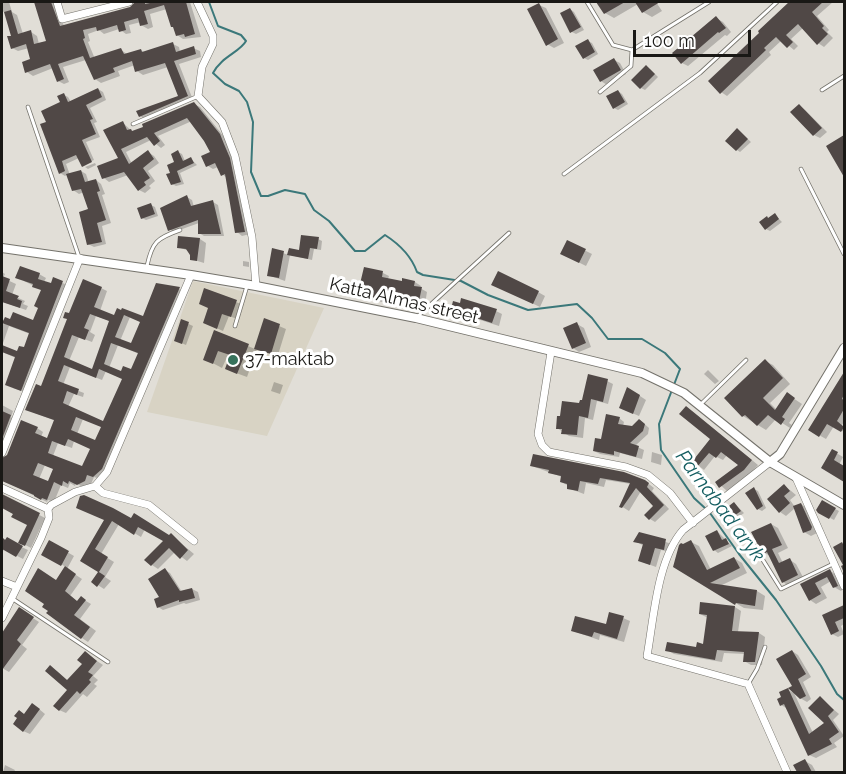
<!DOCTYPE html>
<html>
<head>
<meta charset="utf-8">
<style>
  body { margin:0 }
  #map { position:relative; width:846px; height:774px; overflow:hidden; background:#e1ded7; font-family:Raleway,sans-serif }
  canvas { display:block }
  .frame { position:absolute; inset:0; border:3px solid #191815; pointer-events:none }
  .scale { position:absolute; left:633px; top:30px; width:118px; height:27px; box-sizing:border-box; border:3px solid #191815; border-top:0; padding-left:8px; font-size:18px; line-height:21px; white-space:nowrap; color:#191815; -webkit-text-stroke:4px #fff; paint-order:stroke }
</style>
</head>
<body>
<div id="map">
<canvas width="846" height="774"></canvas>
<div class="frame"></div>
<div class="scale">100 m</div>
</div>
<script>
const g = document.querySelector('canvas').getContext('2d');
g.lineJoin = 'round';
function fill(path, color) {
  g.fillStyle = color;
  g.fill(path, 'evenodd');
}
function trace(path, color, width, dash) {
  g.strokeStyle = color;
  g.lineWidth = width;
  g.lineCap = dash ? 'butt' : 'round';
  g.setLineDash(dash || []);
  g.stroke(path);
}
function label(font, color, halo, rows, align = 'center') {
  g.font = font + ' Raleway,sans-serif';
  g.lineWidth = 6;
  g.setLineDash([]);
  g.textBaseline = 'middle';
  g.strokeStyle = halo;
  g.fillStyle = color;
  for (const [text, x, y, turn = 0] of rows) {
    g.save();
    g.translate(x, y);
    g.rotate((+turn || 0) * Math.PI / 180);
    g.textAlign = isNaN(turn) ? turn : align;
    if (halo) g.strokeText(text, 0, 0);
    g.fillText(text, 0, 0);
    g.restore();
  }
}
fill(new Path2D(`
  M 193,281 L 324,308 L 267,436 L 147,412 Z`), '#d8d3c4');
fill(new Path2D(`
  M 2,2 L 9,2 L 12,12 L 17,15 L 23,34 L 31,32 L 37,36 L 39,44 L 48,42 L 35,2 L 56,2 L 64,26 L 134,8 L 135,2 L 190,2 L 201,37 L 183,39 L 177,35 L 167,9 L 150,14 L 153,27 L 148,29 L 141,25 L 141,22 L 129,25 L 131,33 L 126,34 L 119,29 L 104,34 L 99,30 L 88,34 L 90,41 L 88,42 L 95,59 L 121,50 L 127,54 L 141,50 L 145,53 L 173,44 L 179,47 L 180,52 L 193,48 L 200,51 L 201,57 L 179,64 L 193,100 L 146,120 L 140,116 L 180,97 L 168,67 L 143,75 L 137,71 L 135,65 L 118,71 L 120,76 L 101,83 L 95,79 L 86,60 L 63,67 L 69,82 L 64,84 L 58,81 L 53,68 L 33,76 L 27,72 L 32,60 L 29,48 L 18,51 L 12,48 L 13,37 L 6,13 L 2,11 Z
  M 599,2 L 656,2 L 662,11 L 652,17 L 643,12 L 638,4 L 614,18 L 605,13 Z
  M 793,2 L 833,2 L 817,16 L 829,30 L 827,32 L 833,38 L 824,47 L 818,43 L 803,28 L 791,39 L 798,46 L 794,50 L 782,40 L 769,52 L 771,55 L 727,96 L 721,92 L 710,81 Z
  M 539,5 L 546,8 L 564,43 L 554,48 L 547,44 Z
  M 570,9 L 574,12 L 584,30 L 576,34 L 572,32 Z
  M 716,18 L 723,22 L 731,32 L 727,36 L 725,35 L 688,66 L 682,63 Z
  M 588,41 L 592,43 L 598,54 L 588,60 L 584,58 Z
  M 614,60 L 620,63 L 626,74 L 607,85 L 601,81 Z
  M 650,69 L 658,77 L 645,90 L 641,88 Z
  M 98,89 L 103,92 L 106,100 L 90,108 L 97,122 L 94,123 L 100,137 L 86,142 L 94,160 L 84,164 L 84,166 L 79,158 L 66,164 L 70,175 L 81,171 L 86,174 L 89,183 L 96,180 L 101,184 L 105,194 L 102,195 L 111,223 L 102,226 L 106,244 L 94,247 L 88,244 L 90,210 L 84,192 L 79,194 L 73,190 L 68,174 L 65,176 L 60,173 L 48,122 L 62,103 L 64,95 L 68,97 L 71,102 Z
  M 618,91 L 622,94 L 628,104 L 618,110 L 614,108 Z
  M 194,104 L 200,107 L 225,138 L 230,149 L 250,234 L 242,236 L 237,232 L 227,178 L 222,174 L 218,167 L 213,169 L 208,166 L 212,153 L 192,121 L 158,136 L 165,145 L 161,148 L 151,140 L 126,152 L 132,164 L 148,152 L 154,156 L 159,163 L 148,171 L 155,181 L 149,186 L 151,188 L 145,193 L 139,190 L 128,175 L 109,182 L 104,178 L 120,159 L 105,131 L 123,123 L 133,132 Z
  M 799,106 L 805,110 L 827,132 L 820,138 L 814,135 Z
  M 738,130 L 751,142 L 740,152 L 737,150 Z
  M 844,136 L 844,174 L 828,146 Z
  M 178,152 L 182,154 L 185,161 L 191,159 L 197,165 L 180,173 L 184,184 L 176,186 L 172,184 Z
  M 95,163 L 96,165 L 88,169 L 85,167 Z
  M 187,197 L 192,200 L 194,207 L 213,202 L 218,205 L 224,236 L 204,236 L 199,233 L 199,223 L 174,232 L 169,229 Z
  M 151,205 L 155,207 L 158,216 L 146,220 L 142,218 Z
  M 775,215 L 782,222 L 770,231 L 766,229 L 770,219 Z
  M 179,238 L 200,239 L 206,243 L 204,263 L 191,259 L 189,251 L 178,247 Z
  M 318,239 L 322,241 L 321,250 L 314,249 L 312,260 L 290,255 L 285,281 L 268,275 L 273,250 L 289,255 L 300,252 Z
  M 568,242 L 592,254 L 586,266 L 568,257 Z
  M 243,261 L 249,262 L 249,267 L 243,266 Z
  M 2,272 L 5,274 L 3,278 L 16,284 L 12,295 L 25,301 L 23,304 L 28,306 L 26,310 L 3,302 L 2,307 Z
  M 383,273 L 389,276 L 388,279 L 403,283 L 415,282 L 421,286 L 420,288 L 427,292 L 425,304 L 417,302 L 416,309 L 353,296 L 347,293 L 360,290 Z
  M 39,274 L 46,278 L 44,282 L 52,285 L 54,279 L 69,286 L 28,393 L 13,388 L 16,358 L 2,352 L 2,347 L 18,353 L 24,349 L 30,334 L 9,326 L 2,346 L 2,324 L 3,325 L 5,319 L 34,322 L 39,308 L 42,290 L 24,281 Z
  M 101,288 L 107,291 L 100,311 L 114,317 L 117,310 L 144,318 L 179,289 L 185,292 L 108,472 L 100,479 L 94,477 L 91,484 L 84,488 L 76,483 L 75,486 L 70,483 L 68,488 L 61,485 L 54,502 L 48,500 L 47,502 L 2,480 L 2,405 L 13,411 L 11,417 L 16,420 L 2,455 L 3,459 L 37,428 L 43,432 L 41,437 L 48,440 L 56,421 L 27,410 L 42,388 L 70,315 ZM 96,316 L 110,321 L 93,370 L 69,361 L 79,337 L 92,342 L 95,335 L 90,332 ZM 130,317 L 141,322 L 132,345 L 120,341 ZM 118,345 L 139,354 L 132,371 L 122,373 L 109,368 ZM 70,367 L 102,380 L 106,371 L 124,379 L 104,423 L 68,407 L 74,394 L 83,397 L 84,393 L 63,385 ZM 83,419 L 102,427 L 96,442 L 77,434 ZM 74,441 L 92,449 L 83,468 L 53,456 L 58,443 L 72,448 ZM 45,465 L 54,469 L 49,482 L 39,479 Z
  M 500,288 L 538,292 L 545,296 L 540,307 Z
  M 236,302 L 243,305 L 237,319 L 229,316 L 223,331 L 205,323 Z
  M 461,305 L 496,311 L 502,314 L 499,326 L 471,317 L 470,319 L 452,312 Z
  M 265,320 L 286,329 L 278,355 L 257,349 L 247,377 L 236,373 L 232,356 L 228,355 L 222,368 L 205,359 L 215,332 L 255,349 Z
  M 182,321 L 193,326 L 186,345 L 179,342 Z
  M 577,324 L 584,328 L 591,347 L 579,352 L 573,348 Z
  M 282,354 L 291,357 L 290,361 L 281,358 Z
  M 765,361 L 773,365 L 790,384 L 770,403 L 777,410 L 787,394 L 802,404 L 789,423 L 792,425 L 790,428 L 776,419 L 766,430 L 743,416 L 726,398 Z
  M 708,370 L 719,381 L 715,384 L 704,374 Z
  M 844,377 L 844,422 L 842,425 L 844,427 L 844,432 L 834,426 L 826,439 L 810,430 Z
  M 607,381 L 613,384 L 608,404 L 597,401 L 593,420 L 585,418 L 583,438 L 569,436 L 557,428 Z
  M 274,382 L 283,385 L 280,394 L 271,391 Z
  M 634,392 L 646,400 L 639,416 L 620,408 Z
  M 692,411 L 758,465 L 751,473 L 727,491 L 717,482 L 740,465 L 727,455 L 723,460 L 715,456 L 704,470 L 694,462 L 712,439 Z
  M 619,418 L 624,422 L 623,426 L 632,428 L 640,420 L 649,428 L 648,434 L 635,446 L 644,450 L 642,459 L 620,453 L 619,457 L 600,454 L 594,451 Z
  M 833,451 L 843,457 L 839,465 L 844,468 L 844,479 L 823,468 Z
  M 652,452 L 662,455 L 661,465 L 651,462 Z
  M 532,466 L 645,481 L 654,488 L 652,491 L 669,509 L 655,522 L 650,519 L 655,506 L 641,491 L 629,511 L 621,506 L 631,484 L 606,480 L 604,487 L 586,483 L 584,494 L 568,488 L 567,485 L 561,482 L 562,477 Z
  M 785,486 L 796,495 L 790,500 L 795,507 L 801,504 L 807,508 L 817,533 L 811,536 L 804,532 L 795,508 L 786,516 L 780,512 Z
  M 754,489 L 758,491 L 766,508 L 762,511 L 758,509 Z
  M 2,495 L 45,518 L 31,548 L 20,542 L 29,524 L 2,507 Z
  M 822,502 L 839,511 L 834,520 L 819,512 Z
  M 735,504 L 744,513 L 736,519 L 732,517 Z
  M 105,520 L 131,520 L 169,537 L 171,535 L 194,554 L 187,561 L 175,552 L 158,569 L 152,565 L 165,541 L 145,529 L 141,537 L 119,524 L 101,554 L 114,562 L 105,577 L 111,581 L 104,589 L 93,582 L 100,572 L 82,561 Z
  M 771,524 L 778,528 L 788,548 L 778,553 L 783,563 L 790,560 L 796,564 L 804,579 L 789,586 L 783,582 L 770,556 L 765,553 Z
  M 717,531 L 732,546 L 718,553 L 714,550 Z
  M 640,534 L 672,544 L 670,552 L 661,550 L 656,567 L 645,563 L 644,546 L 635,541 Z
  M 2,538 L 28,550 L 23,559 L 4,549 L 2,554 Z
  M 50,542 L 74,556 L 67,569 L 82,579 L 70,596 L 78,602 L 81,598 L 91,604 L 80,619 L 96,631 L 88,642 L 82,638 L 56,582 L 66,567 L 43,554 Z
  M 691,542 L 699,546 L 711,570 L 734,558 L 742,563 L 747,573 L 720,586 L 757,591 L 765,596 L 763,610 L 744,608 L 674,567 Z
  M 165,570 L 170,573 L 182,592 L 192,589 L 198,592 L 200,600 L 186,604 L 184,603 L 163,610 L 158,607 L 161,598 Z
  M 830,571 L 837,575 L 843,589 L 841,591 L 834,587 L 831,581 L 821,587 L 827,598 L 816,604 L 810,600 L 802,585 Z
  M 844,606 L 844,624 L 841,626 L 844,634 L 838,637 L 832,634 L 824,616 Z
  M 735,607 L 741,611 L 738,632 L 759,633 L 765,637 L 762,665 L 751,665 L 744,661 L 745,654 L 724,653 L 722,662 L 674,654 L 667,650 L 697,649 L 705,645 L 708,618 L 700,614 Z
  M 19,609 L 39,622 L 22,645 L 27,649 L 9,672 L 2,668 L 2,643 L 5,638 L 2,635 Z
  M 623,618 L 630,621 L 624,642 L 600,635 L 599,640 L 573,631 L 607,626 Z
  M 792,651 L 798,655 L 811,677 L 803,682 L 811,699 L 807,702 L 800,698 L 794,687 Z
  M 91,657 L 103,665 L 93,676 L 98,680 L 94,684 L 97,686 L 87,697 L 83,694 L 66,713 L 59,710 L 69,690 L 56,670 L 68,681 Z
  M 788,690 L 794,693 L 813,733 L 826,723 L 820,698 L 839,714 L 833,720 L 844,736 L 834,743 L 837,747 L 816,758 L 809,755 L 788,709 L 781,705 Z
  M 39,709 L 45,714 L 30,734 L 23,731 L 25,715 Z
  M 805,761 L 812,765 L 816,772 L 799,772 L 795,766 Z
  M 5,765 L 15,770 L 14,772 L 3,772 Z`), '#0003');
trace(new Path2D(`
  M 209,2 L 218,26 L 241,35 L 246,41 C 240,52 221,57 213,73 L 225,84 L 239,91 L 247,102 L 253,122 L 251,172 L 261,196 L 268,196 L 285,190 L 305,194 L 314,210 L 329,221 L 355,251 L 365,251 L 385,235 C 399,244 411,255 417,272 L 423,275 L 461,281 L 488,295 L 528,310 L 577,304 L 592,318 L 608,339 L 642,339 L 665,353 L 680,369 L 659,424 L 661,450 L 694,498 L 706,509
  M 710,513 L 739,554 L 776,600 L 821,666 L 837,694 L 844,700`), '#3b787a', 2);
fill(new Path2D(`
  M 34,2 L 51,2 L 60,26 L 130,7 L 135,2 L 145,2 L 145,4 L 155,2 L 186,2 L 195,34 L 185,37 L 184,34 L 176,36 L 173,27 L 171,27 L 164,5 L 144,11 L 148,24 L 140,26 L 138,18 L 124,22 L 126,30 L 119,32 L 117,25 L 97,31 L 96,27 L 83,30 L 85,38 L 83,39 L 90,58 L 121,48 L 124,54 L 141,49 L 142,52 L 173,42 L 176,52 L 194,46 L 196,54 L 174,61 L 188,96 L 139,117 L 136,111 L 178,96 L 165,63 L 135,72 L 132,61 L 113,68 L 115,72 L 94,80 L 83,56 L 58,64 L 64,79 L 57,82 L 50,64 L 25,73 L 22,62 L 30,59 L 26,44 L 11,49 L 7,36 L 11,36 L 4,12 L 11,10 L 18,34 L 31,30 L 34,44 L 46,41 Z
  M 596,2 L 625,2 L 604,14 Z
  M 635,2 L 660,2 L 642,13 Z
  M 789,2 L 823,2 L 812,12 L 824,26 L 822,28 L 828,34 L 817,45 L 798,24 L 786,35 L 793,42 L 787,48 L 776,37 L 764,48 L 766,50 L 720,94 L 708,81 L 759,33 L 758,31 Z
  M 539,3 L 558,39 L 546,46 L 527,9 Z
  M 570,8 L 581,27 L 570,33 L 560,13 Z
  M 716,16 L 726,28 L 719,33 L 718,32 L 681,64 L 672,53 Z
  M 588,39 L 595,52 L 583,59 L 575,46 Z
  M 614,58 L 621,70 L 600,82 L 593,70 Z
  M 646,65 L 655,74 L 640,89 L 631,80 Z
  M 98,88 L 102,97 L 86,105 L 93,119 L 90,120 L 96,134 L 82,140 L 92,162 L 82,167 L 76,155 L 62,161 L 65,171 L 59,174 L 40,124 L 46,122 L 41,111 L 60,102 L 57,96 L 64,93 L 68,102 Z
  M 618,90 L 625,102 L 613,109 L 606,96 Z
  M 194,102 L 220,134 L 224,144 L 230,158 L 245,232 L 235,233 L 225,174 L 221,176 L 215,163 L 206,167 L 201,156 L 210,152 L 204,141 L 187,118 L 154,133 L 160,141 L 154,146 L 147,137 L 121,149 L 129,164 L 148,150 L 154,159 L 143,168 L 150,178 L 144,182 L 146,185 L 138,191 L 124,172 L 102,179 L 97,166 L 118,158 L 103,130 L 123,121 L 127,130 L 131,129 L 132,131 L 143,127 L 142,124 Z
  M 799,104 L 822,128 L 813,136 L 790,112 Z
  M 737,128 L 748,139 L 736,151 L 725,141 Z
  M 844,135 L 844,177 L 826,146 Z
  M 178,150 L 183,161 L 191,157 L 194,163 L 177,171 L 181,182 L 171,185 L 166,174 L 170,173 L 167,165 L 174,162 L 171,154 Z
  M 81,170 L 85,182 L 96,179 L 100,191 L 97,192 L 106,220 L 97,223 L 102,242 L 87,245 L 79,212 L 88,209 L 81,189 L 72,191 L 66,174 Z
  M 187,195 L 191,206 L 213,200 L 221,234 L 198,234 L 198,220 L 168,231 L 160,208 Z
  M 151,203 L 155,214 L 141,219 L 137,208 Z
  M 775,213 L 779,219 L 765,230 L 759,222 L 767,216 L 768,218 Z
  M 301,235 L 319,237 L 317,249 L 310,248 L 308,259 L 287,255 L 289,248 L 299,250 Z
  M 178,236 L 200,238 L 197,261 L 190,260 L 190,255 L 186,249 L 177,248 Z
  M 567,240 L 586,249 L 579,263 L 560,254 Z
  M 272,248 L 284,251 L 279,278 L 267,276 Z
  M 20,266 L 40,273 L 38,279 L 51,283 L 53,277 L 63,281 L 21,391 L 5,385 L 15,357 L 2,352 L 2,345 L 17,351 L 19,346 L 24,347 L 29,333 L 2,323 L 5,317 L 10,319 L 13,312 L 33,320 L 38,308 L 34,306 L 41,290 L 32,287 L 33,284 L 15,278 Z
  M 364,267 L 383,271 L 382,277 L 402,281 L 402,278 L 415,281 L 414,286 L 422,287 L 419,301 L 411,300 L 410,306 L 345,293 L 347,286 L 359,288 Z
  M 498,271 L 539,291 L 533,304 L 491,285 Z
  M 2,276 L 10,279 L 6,291 L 19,296 L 17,299 L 22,301 L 20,308 L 2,302 Z
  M 83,279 L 102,287 L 94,307 L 114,315 L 117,308 L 121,310 L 122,308 L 143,316 L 156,283 L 180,287 L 102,469 L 93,477 L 87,475 L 85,481 L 77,485 L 69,481 L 68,484 L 63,481 L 62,486 L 54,482 L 47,500 L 42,498 L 41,500 L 34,496 L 34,495 L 2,481 L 2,458 L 7,455 L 21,420 L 38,427 L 35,433 L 47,438 L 54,420 L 25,410 L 36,384 L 41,386 L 67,319 L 63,318 L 65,312 L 69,313 ZM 90,314 L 109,321 L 92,369 L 64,357 L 72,335 L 85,340 L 89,330 L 84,328 ZM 124,315 L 140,322 L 131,343 L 115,337 ZM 111,343 L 138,353 L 131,369 L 123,366 L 121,371 L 104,364 ZM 64,365 L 96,378 L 99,369 L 122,379 L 103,421 L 63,403 L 67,391 L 77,395 L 79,389 L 58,381 ZM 76,417 L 101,427 L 95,440 L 71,430 ZM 68,439 L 90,449 L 82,466 L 48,453 L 52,441 L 65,446 ZM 38,463 L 53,469 L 48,481 L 33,475 Z
  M 204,288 L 237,300 L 231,317 L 222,314 L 217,329 L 203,323 L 208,308 L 199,304 Z
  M 461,298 L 497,309 L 492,323 L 464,314 L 463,317 L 450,313 L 453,301 L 460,303 Z
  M 264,318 L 280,324 L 271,354 L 254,349 Z
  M 181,319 L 189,322 L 182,344 L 174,341 Z
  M 577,322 L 586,343 L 572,349 L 563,328 Z
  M 214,330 L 249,344 L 237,374 L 225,369 L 230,355 L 218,351 L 213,364 L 203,360 Z
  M 765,359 L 783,378 L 763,398 L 775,410 L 787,392 L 795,398 L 782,417 L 785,419 L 781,425 L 768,415 L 757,426 L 745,415 L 742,417 L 724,398 Z
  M 844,372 L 844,394 L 842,399 L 844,400 L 844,409 L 837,421 L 844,427 L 841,432 L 827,424 L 819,437 L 808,430 Z
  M 588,374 L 608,379 L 603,402 L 591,399 L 588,418 L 579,416 L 577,435 L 561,434 L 562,429 L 556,429 L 557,416 L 560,416 L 562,401 L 579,403 L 580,400 L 582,400 Z
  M 627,387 L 640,395 L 633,414 L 619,408 Z
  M 686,406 L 752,460 L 744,470 L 719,488 L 715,482 L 738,465 L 721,452 L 716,458 L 709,453 L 697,467 L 691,463 L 710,439 L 679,414 Z
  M 2,411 L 11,415 L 2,439 Z
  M 606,414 L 620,417 L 618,424 L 632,426 L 639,419 L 645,424 L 643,431 L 630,443 L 639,446 L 636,457 L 614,451 L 614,455 L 593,451 L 595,438 L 601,439 Z
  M 832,449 L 838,452 L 834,460 L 844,466 L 844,482 L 821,468 Z
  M 533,454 L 624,472 L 645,480 L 649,483 L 647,487 L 664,505 L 649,520 L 644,515 L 653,506 L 636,488 L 622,508 L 619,507 L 630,483 L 600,478 L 598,484 L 580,481 L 578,491 L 567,489 L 567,484 L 560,482 L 561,476 L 548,473 L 549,470 L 530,466 Z
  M 784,484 L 790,491 L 784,496 L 790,503 L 779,513 L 767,499 Z
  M 754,487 L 763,506 L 757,510 L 745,493 Z
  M 2,494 L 40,513 L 25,546 L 18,543 L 27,525 L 11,517 L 13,514 L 2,508 Z
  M 84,495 L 113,508 L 131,518 L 134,513 L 169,535 L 171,533 L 188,550 L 180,559 L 169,548 L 151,566 L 144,560 L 163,541 L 138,527 L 134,535 L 112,521 L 95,549 L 108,557 L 99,572 L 105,576 L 97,587 L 91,582 L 98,572 L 80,561 L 104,520 L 76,508 L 80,496 Z
  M 822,500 L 836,508 L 829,519 L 818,513 L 816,510 Z
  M 734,502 L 741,511 L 731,518 L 725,509 Z
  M 801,503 L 812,527 L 811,530 L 803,533 L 793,506 Z
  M 771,523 L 782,545 L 772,549 L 779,563 L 790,558 L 798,575 L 782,583 L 767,552 L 763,554 L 751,532 Z
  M 717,530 L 722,540 L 726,538 L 729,544 L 713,551 L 705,536 Z
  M 639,532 L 666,539 L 664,550 L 655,548 L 650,565 L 638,561 L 643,544 L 633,542 Z
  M 2,537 L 5,540 L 7,537 L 23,546 L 16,557 L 2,549 Z
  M 49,540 L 69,551 L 61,566 L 41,555 Z
  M 691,540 L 707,570 L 734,557 L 740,568 L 710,583 L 757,590 L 755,606 L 736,603 L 735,605 L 673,567 L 679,545 L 681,543 L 683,544 Z
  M 842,542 L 844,546 L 844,573 L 841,566 L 843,565 L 833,547 Z
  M 65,566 L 76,574 L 65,591 L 77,601 L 81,596 L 86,600 L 74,615 L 90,627 L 81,639 L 46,613 L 48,611 L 42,607 L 44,604 L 25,591 L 38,568 L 56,580 Z
  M 165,568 L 180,591 L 192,588 L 195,598 L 179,602 L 179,600 L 157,608 L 154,599 L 159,597 L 148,579 Z
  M 830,569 L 838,586 L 833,588 L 827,577 L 815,583 L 821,594 L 809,601 L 800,584 Z
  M 700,602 L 735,606 L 732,631 L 759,632 L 755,662 L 743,662 L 744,652 L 717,650 L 715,660 L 665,651 L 667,642 L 696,647 L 697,642 L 703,644 L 707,615 L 699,614 Z
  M 844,605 L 844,618 L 835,622 L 839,631 L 831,635 L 822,615 Z
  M 19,607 L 34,617 L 17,640 L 21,644 L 2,670 L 2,633 Z
  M 609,612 L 624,616 L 617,639 L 594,632 L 592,637 L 571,631 L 575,616 L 606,624 Z
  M 792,650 L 806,674 L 798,679 L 806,696 L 800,699 L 788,688 L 792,686 L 776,659 Z
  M 85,651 L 97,661 L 88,672 L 93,675 L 89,680 L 91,682 L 80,694 L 77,691 L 59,711 L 53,706 L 67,690 L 45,671 L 50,665 L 67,680 L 82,664 L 77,660 Z
  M 788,688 L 809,734 L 824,723 L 808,708 L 820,696 L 834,710 L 828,716 L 839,732 L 829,739 L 832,744 L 808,756 L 784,704 L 780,706 L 777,699 L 781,697 L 779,692 Z
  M 32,703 L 40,709 L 23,732 L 13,724 L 17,718 L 14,716 L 19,710 L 24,714 Z
  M 805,759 L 812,772 L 797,772 L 793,765 Z`), '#504846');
const service = new Path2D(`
  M 587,2 L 613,45 L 632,50 L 709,2
  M 822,90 L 844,76
  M 600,92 L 631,66 L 632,50
  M 28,107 L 79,257
  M 133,124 L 196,97
  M 801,169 L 844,254
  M 564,174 L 700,73 L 777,2
  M 147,266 C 152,242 157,238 180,230
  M 417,317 L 509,233
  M 235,326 L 247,286
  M 701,404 L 746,360
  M 751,541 L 781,589 L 833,564
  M 13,599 L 108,662
  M 748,684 L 757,669 L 765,647`);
const minor = new Path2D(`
  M 57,2 L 62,19 L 129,2
  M 197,2 L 213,36 L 213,44 L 202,67 L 198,96 L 222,122 L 235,156 L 252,237 L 256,286
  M 551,352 L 538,434 L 542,445 L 549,452 L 626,467 L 648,475 L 670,493 L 693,523
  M 2,453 L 80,258
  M 770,462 L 683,530 C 657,560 654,617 647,656 L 748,684 L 787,772
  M 796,478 L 844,586
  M 95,486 L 103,493 L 149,505 L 194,541
  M 2,488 L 48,509
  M 2,581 L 17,587
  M 2,618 L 41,538 L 49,518 L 48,509 L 51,505 L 75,492 L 95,486 L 107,472 L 191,275`);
const tertiary = new Path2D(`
  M 2,248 L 191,275 L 256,286 L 416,318 L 642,373 L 684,393 L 770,462 L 844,505
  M 770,462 L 780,454 L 844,348`);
trace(service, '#74726b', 4.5);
trace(minor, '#74726b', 8);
trace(tertiary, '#74726b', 10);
trace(service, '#fff', 3);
trace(minor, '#fff', 7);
trace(tertiary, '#fff', 8);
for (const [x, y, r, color] of [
  [233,360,6,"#37725c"]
]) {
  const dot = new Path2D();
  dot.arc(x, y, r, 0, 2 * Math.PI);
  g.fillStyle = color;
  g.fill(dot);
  trace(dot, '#fff', 2);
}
label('18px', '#191815', '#fff', [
  ["Katta Almas street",404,301,13]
]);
label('18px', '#191815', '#fff', [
  ["37-maktab",245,360]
], 'left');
label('italic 20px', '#135d60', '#fff', [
  ["Parnabad aryk",720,506,53]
]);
</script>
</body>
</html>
